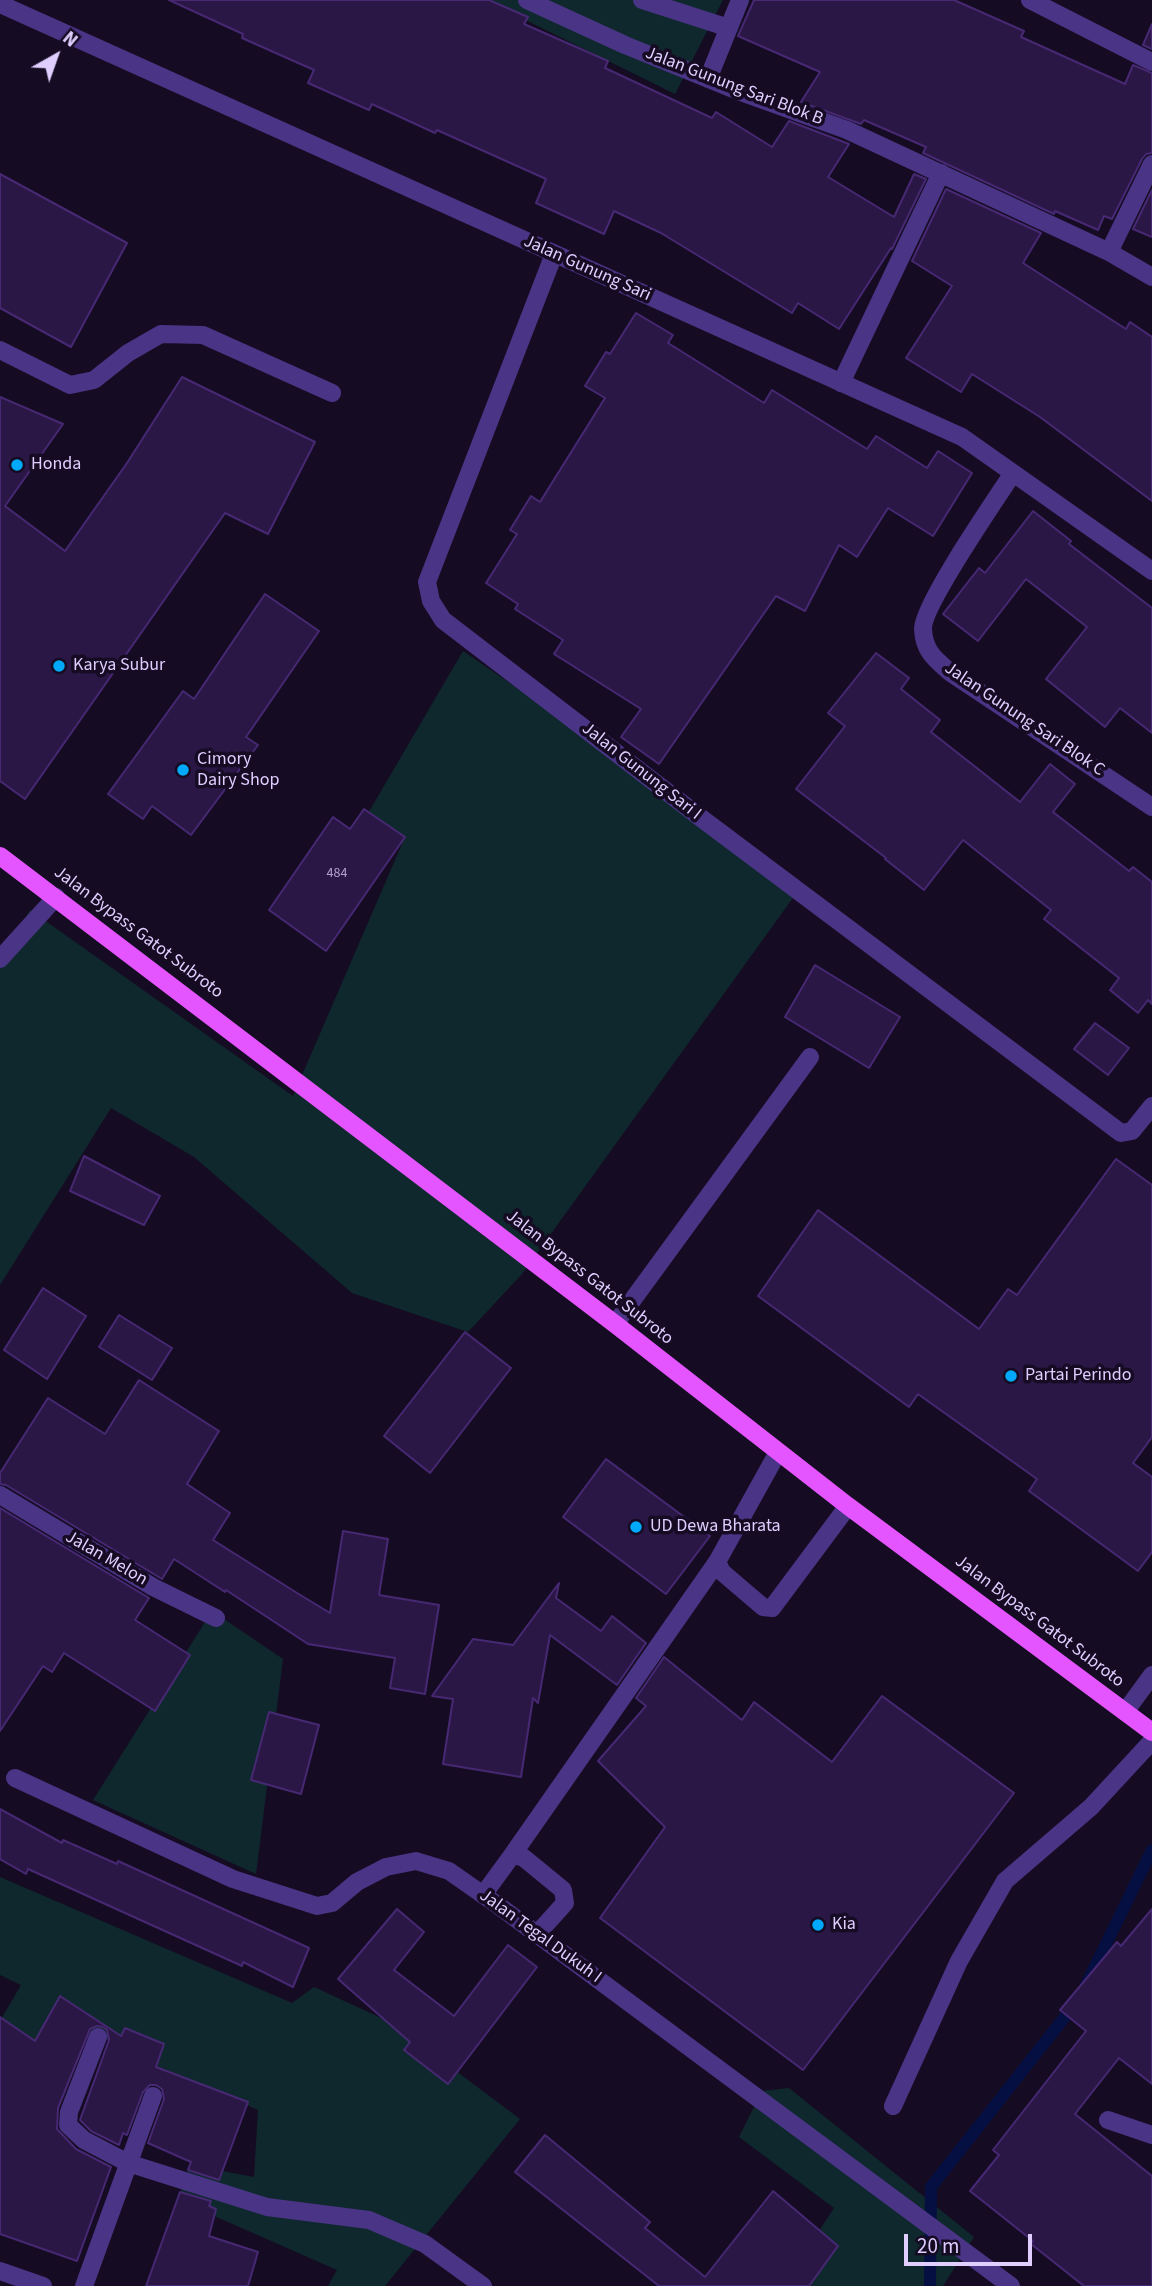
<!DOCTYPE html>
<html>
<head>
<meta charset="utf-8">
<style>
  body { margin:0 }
  #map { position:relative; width:1152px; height:2286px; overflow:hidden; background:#150c23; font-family:"Source Sans 3",sans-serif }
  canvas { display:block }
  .north { position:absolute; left:21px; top:21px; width:70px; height:70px; -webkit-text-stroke:5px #150c23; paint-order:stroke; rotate:40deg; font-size:19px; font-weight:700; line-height:28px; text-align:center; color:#dfceff }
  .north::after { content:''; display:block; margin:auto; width:24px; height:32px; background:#dfceff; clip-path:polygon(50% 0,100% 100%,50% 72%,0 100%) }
  .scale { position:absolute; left:904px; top:2234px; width:128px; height:32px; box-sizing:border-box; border:4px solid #dfceff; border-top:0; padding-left:9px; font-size:21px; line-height:24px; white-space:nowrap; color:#dfceff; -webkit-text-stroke:5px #150c23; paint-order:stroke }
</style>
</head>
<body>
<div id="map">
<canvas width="1152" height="2286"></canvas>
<div class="north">N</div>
<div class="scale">20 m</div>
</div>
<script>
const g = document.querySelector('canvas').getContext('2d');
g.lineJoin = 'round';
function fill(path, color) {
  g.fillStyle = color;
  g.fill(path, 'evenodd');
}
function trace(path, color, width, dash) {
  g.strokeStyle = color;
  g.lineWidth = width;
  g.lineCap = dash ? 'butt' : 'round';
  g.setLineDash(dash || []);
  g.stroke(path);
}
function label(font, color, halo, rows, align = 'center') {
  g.font = font + ' "Source Sans 3",sans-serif';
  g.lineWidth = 7;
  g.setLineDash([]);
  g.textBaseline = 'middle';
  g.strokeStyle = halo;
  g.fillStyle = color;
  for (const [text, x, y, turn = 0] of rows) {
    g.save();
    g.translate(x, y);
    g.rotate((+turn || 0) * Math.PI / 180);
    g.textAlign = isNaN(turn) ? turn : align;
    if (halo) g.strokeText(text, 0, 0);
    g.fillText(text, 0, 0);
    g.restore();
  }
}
fill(new Path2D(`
  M 485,0 L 723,0 L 675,94 Z
  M 463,651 L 653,781 L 800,888 L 522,1274 L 468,1332 L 352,1293 L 194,1157 L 111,1108 L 0,1285 L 0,960 L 30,910 L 293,1096 L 402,844 L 367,815 Z
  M 212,1611 L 283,1659 L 256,1874 L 93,1800 Z
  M 0,1877 L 292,2003 L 314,1987 L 392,2023 L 520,2119 L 385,2286 L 328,2286 L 337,2270 L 178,2200 L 189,2165 L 254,2177 L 258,2110 L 155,2065 L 82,2026 L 50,2061 L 0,2021 L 21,1985 L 0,1975 Z
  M 789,2088 L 974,2237 L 943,2286 L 783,2286 L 834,2208 L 739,2137 L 762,2091 Z`), '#0f282d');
trace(new Path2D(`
  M 1086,1985 L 1152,1850
  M 930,2286 L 931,2187 L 1075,2004`), '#060f42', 12);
const building = new Path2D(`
  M 169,0 L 489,0 L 528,17 L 524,24 L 608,61 L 605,68 L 712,118 L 716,112 L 772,147 L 789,121 L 849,144 L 828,177 L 894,217 L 914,174 L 926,179 L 892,249 L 891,248 L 839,329 L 798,303 L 792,313 L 661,233 L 614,211 L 604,234 L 536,203 L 546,179 L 437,130 L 435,133 L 372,104 L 369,110 L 308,83 L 314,70 L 242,38 L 243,34 Z
  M 754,0 L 954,0 L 1024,31 L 1021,37 L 1125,84 L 1133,65 L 1152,73 L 1152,153 L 1146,154 L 1142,159 L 1112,219 L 1104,216 L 1098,230 L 1055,211 L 1054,214 L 923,153 L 926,147 L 864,120 L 861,124 L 801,102 L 820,72 L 738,36 Z
  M 1152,24 L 1152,49 L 1143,45 Z
  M 0,174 L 127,243 L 71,347 L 0,308 Z
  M 946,189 L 1041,233 L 1023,263 L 1126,329 L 1130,322 L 1152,337 L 1152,501 L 1040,417 L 972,374 L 961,392 L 906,358 L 952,286 L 912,261 Z
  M 1152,190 L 1152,237 L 1133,229 Z
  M 636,313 L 673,335 L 668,343 L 764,403 L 772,390 L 867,449 L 876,436 L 927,468 L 938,451 L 972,473 L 933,536 L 888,508 L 857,557 L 839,545 L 805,611 L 776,596 L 659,764 L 621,737 L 641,709 L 554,654 L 563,640 L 515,609 L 518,604 L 486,583 L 517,534 L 510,530 L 531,496 L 540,502 L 605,398 L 585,386 L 606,352 L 610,354 Z
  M 182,377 L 315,442 L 268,534 L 225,513 L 25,799 L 0,781 L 0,397 L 63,424 L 5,506 L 65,551 L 127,463 Z
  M 1033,511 L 1071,541 L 1069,544 L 1152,608 L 1152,733 L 1120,708 L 1105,727 L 1046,679 L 1087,627 L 1026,579 L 978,641 L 943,614 L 979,568 L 985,573 Z
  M 265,594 L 319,631 L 246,737 L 258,745 L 191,835 L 152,806 L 143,819 L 108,794 L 183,691 L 194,699 Z
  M 876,653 L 909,678 L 901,689 L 940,720 L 931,732 L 1020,802 L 1050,764 L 1075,784 L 1053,812 L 1129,871 L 1133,867 L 1152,882 L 1152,1004 L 1148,1000 L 1138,1013 L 1110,990 L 1119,978 L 1044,919 L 1051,910 L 963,840 L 924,890 L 885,859 L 886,858 L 796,789 L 845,726 L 828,713 Z
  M 364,809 L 405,837 L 326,951 L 269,910 L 333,817 L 350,829 Z
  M 815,965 L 900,1017 L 869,1068 L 785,1017 Z
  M 1095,1023 L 1129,1048 L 1108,1075 L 1074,1049 Z
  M 84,1156 L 160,1196 L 144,1225 L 70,1191 Z
  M 1116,1159 L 1152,1185 L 1152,1437 L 1133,1463 L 1152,1477 L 1152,1552 L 1138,1571 L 1029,1491 L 1037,1479 L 918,1394 L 909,1407 L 758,1296 L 818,1210 L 979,1329 L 1008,1289 L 1017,1295 Z
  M 43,1288 L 86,1316 L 47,1379 L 4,1350 Z
  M 119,1315 L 172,1348 L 152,1380 L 99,1347 Z
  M 465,1332 L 511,1368 L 430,1473 L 384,1436 Z
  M 139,1380 L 219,1431 L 187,1484 L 230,1513 L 213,1540 L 297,1593 L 330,1613 L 343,1531 L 388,1539 L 379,1595 L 439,1605 L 425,1694 L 390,1688 L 395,1658 L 308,1644 L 226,1590 L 225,1592 L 174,1559 L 162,1579 L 6,1485 L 0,1484 L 0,1473 L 48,1398 L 105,1434 Z
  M 606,1459 L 710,1536 L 666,1594 L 563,1517 Z
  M 0,1508 L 149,1598 L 135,1620 L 190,1655 L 155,1711 L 64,1653 L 52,1672 L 43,1666 L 0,1731 Z
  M 559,1583 L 556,1598 L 601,1631 L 612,1616 L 646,1643 L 617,1685 L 550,1635 L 538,1703 L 533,1698 L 521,1777 L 443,1764 L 453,1699 L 432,1696 L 473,1639 L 513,1645 Z
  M 664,1657 L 742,1720 L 754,1702 L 832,1762 L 882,1696 L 1014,1793 L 803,2070 L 600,1918 L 665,1827 L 598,1761 L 646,1706 L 636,1698 Z
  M 269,1712 L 319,1725 L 301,1794 L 251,1780 Z
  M 0,1809 L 62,1843 L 63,1840 L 117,1864 L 118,1861 L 309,1948 L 293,1987 L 243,1962 L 242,1966 L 28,1869 L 26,1874 L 0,1859 Z
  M 397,1909 L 424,1932 L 394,1970 L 454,2016 L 508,1945 L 537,1967 L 448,2084 L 404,2050 L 410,2042 L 338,1979 Z
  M 1152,1909 L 1152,2084 L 1119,2058 L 1075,2114 L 1152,2176 L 1152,2286 L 1084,2286 L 1031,2244 L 1033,2241 L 970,2191 L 999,2155 L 993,2150 L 1086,2031 L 1060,2010 L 1117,1942 L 1121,1946 Z
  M 60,1996 L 121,2036 L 125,2028 L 164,2044 L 156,2067 L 248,2102 L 219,2180 L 188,2170 L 191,2162 L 148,2143 L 164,2099 L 162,2089 L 156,2085 L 150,2085 L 143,2092 L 127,2135 L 123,2133 L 119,2145 L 91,2131 L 80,2120 L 109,2040 L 107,2030 L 103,2027 L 97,2026 L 90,2029 L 58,2108 L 57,2129 L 76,2149 L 111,2167 L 77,2261 L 0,2234 L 0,2017 L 35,2041 Z
  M 545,2135 L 650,2222 L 645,2228 L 705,2277 L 773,2191 L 838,2246 L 809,2286 L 659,2286 L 515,2172 Z
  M 180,2192 L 211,2201 L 209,2206 L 216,2209 L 209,2236 L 258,2252 L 248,2286 L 146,2286 Z`);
fill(building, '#2b1745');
trace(building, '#472873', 2);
trace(new Path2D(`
  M 0,959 L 56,897
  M 615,1324 L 810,1057
  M 778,1452 L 717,1562 L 722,1572 L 763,1607 L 772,1608 L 848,1506
  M 1125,1712 L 1152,1675
  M 513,1854 L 717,1562
  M 483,1895 L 513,1854 L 524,1858 L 563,1890 L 565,1903 L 537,1934
  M 893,2106 L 959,1961 L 1005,1881 L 1091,1807 L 1152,1741`), '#493485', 18);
trace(new Path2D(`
  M 527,0 L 625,45 L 738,91 L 847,130 L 1109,252 L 1152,277
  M 642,0 L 729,28
  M 1030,0 L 1152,62
  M 0,4 L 962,437 L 1152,571
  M 708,79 L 740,0
  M 1109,252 L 1152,164
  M 554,254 L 427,582 L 431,601 L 443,620 L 705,821 L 1121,1133 L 1132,1131 L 1152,1106
  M 0,350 L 70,385 L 94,380 L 128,353 L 161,334 L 203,335 L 332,393
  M 841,383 L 941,173
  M 1013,473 C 996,499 922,606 923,629 C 924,652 936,660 951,673 L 1152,807
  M 0,1495 L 153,1587 L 216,1618
  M 15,1778 L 233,1879 L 317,1906 L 332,1903 L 357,1882 L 386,1867 L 416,1861 L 449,1871 L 499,1906 L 1011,2286
  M 98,2037 L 69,2112 L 68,2125 L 84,2140 L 128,2163 L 267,2207 L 369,2220 L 425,2244 L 483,2286
  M 1108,2120 L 1152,2135
  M 0,2271 L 43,2286
  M 84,2286 L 153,2096`), '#493485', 18);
trace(new Path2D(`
  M 0,856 L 615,1324 L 848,1506 L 1152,1732`), '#e555ff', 18);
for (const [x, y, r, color] of [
  [17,465,7,"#00a9f9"],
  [59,666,7,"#00a9f9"],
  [183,770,7,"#00a9f9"],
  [1011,1376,7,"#00a9f9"],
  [636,1527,7,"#00a9f9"],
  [818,1925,7,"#00a9f9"]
]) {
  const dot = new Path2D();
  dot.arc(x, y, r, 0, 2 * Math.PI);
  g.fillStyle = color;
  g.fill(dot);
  trace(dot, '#150c23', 2.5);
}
label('14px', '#b2a0d0', null, [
  ["484",337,874]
]);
label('18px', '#dfceff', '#150c23', [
  ["Jalan Gunung Sari Blok B",734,87,21],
  ["Jalan Gunung Sari",587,269,24],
  ["Jalan Gunung Sari Blok C",1024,720,34],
  ["Jalan Gunung Sari I",641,772,38],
  ["Jalan Bypass Gatot Subroto",138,933,37],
  ["Jalan Bypass Gatot Subroto",589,1278,38],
  ["Jalan Melon",106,1559,30],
  ["Jalan Bypass Gatot Subroto",1039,1622,37],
  ["Jalan Tegal Dukuh I",540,1937,36]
]);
label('18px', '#dfceff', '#150c23', [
  ["Honda",31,465],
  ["Karya Subur",73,666],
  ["Cimory",197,760],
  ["Dairy Shop",197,781],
  ["Partai Perindo",1025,1376],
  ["UD Dewa Bharata",650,1527],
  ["Kia",832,1925]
], 'left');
</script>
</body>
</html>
